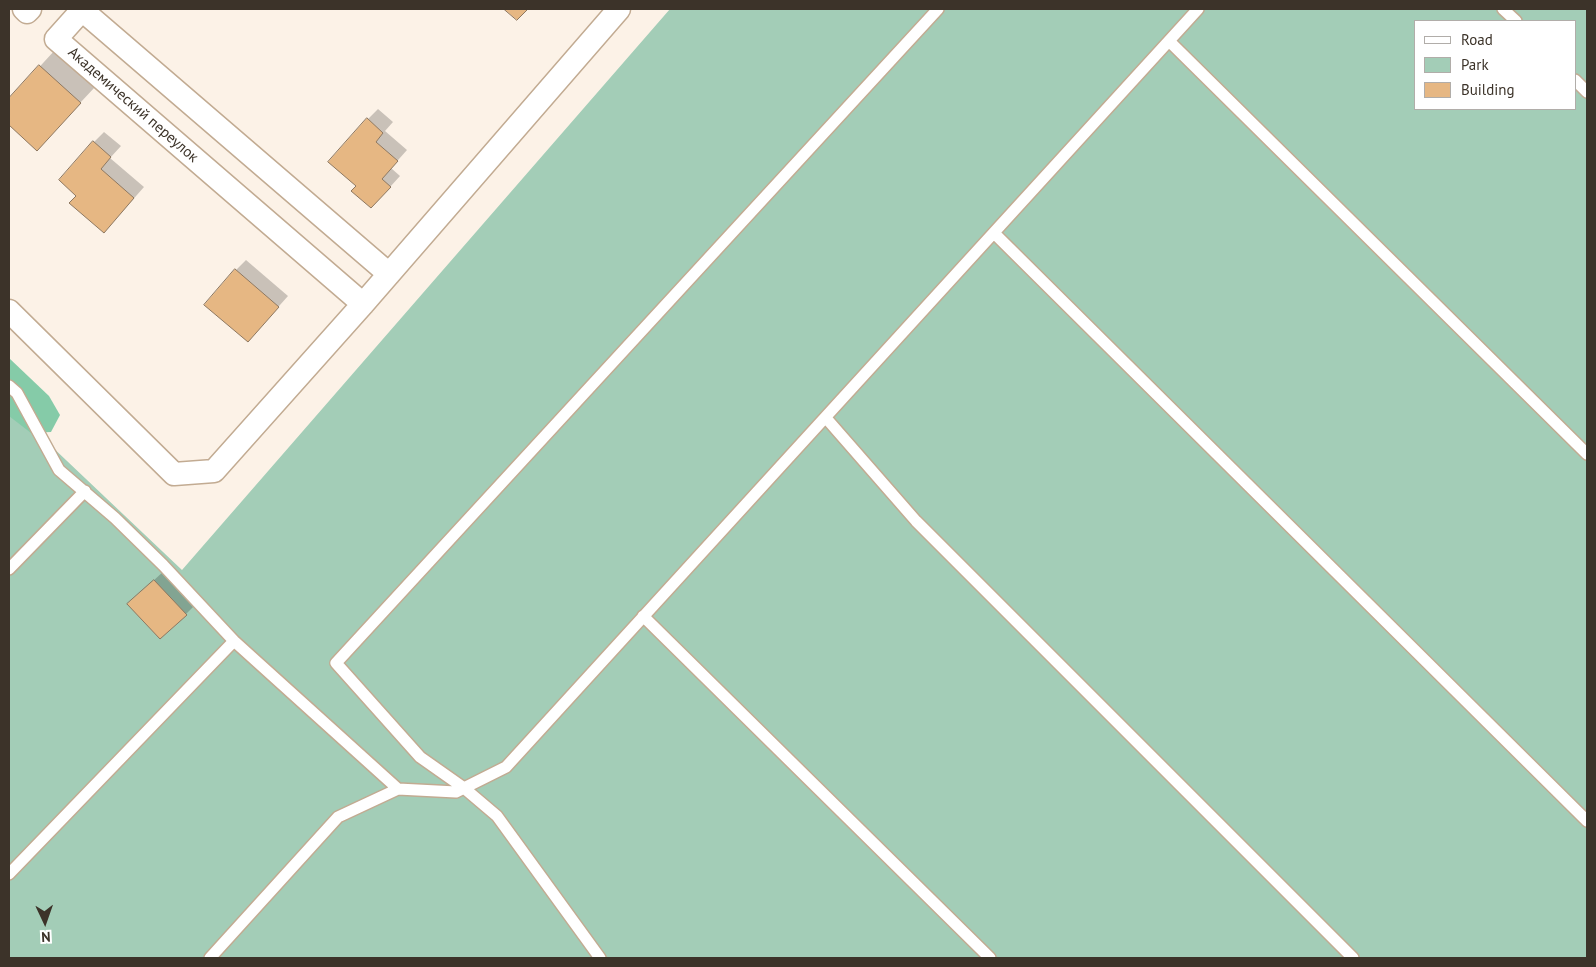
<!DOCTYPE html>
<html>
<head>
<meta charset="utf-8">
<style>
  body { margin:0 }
  #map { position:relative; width:1596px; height:967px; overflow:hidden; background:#fcf2e7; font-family:"PT Sans",sans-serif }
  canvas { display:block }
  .frame { position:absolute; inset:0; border:10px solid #3c3329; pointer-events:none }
  .legend { position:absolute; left:1414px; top:20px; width:162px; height:90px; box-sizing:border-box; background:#fff; border:1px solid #b1ada9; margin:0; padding:6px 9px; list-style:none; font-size:15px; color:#3c3329 }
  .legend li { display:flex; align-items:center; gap:10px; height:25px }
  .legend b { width:25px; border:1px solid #b1ada9 }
  .north { position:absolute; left:20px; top:897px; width:50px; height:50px; -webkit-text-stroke:4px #fff; paint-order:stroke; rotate:177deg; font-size:14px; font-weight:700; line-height:20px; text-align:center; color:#3c3329 }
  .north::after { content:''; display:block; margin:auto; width:18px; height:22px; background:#3c3329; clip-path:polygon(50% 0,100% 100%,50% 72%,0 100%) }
</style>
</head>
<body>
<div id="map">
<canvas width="1596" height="967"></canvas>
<div class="frame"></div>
<ul class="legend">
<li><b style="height:6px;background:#fff"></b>Road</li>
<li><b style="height:14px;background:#a3cdb7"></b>Park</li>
<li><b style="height:14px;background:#e6b783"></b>Building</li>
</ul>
<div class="north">N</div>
</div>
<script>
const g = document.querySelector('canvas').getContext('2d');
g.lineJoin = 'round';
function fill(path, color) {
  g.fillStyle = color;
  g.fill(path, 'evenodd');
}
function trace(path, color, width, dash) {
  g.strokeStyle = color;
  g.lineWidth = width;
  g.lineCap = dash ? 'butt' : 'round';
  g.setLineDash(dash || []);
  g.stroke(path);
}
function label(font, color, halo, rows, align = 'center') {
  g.font = font + ' "PT Sans",sans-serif';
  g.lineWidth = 4;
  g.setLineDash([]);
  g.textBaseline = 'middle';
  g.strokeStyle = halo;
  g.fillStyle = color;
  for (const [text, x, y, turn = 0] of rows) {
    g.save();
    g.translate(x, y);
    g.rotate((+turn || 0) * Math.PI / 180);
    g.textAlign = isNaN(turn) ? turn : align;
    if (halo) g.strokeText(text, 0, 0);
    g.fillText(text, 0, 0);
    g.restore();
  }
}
fill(new Path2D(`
  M 670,9 L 1587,9 L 1587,958 L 9,958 L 9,406 L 182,570 ZM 1415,21 L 1575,21 L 1575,109 L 1415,109 Z`), '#a3cdb7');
fill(new Path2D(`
  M 9,358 L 49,396 L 60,415 L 51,432 L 31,433 L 9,416 Z`), '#85cba8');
fill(new Path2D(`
  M 55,50 L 95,87 L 37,149 L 9,124 L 9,100 Z
  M 378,109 L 393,122 L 385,131 L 407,150 L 391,168 L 400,176 L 381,197 L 358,186 L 368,119 Z
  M 104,132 L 121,146 L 110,158 L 144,187 L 114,221 L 77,195 L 94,142 Z
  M 246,260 L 288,296 L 248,341 L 236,270 Z
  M 165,570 L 196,604 L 186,614 L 139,594 Z`), '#0003');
const building = new Path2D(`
  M 504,9 L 528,9 L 517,20 Z
  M 39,65 L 81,103 L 37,151 L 9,125 L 9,98 Z
  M 367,118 L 383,133 L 376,142 L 398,161 L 382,179 L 391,187 L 371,208 L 351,191 L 356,186 L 328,162 Z
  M 93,141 L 111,157 L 101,169 L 134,198 L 104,233 L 69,203 L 76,196 L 59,180 Z
  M 235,269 L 279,307 L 248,342 L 204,305 Z
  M 154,580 L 187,615 L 160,639 L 127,604 Z`);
fill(building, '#e6b783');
trace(building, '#8d7760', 1);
const lane = new Path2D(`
  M 1503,9 L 1516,21
  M 1169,41 L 1587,454
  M 1575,80 L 1587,92
  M 994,233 L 1587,821
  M 9,386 L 17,393 L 59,470 L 115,518 L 163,565 L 234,641 L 398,789
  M 826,418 L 916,521 L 1353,958
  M 9,569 L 85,491
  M 643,616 L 990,958
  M 9,874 L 234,641
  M 210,958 L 338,817 L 398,789 L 456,792 L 506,767 L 1198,9
  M 600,958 L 497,816 L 464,788 L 420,757 L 336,663 L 938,9`);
const street = new Path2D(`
  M 24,9 L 27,12 L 30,9
  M 363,304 L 56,39 L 82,10 L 389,274
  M 9,311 L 174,474 L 214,471 L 363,304 L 619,9`);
trace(lane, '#c2ab92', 14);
trace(street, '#c2ab92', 25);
trace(lane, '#fff', 11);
trace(street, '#fff', 22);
label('15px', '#3c3329', '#fff', [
  ["Академический переулок",133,105,41]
]);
</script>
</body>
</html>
